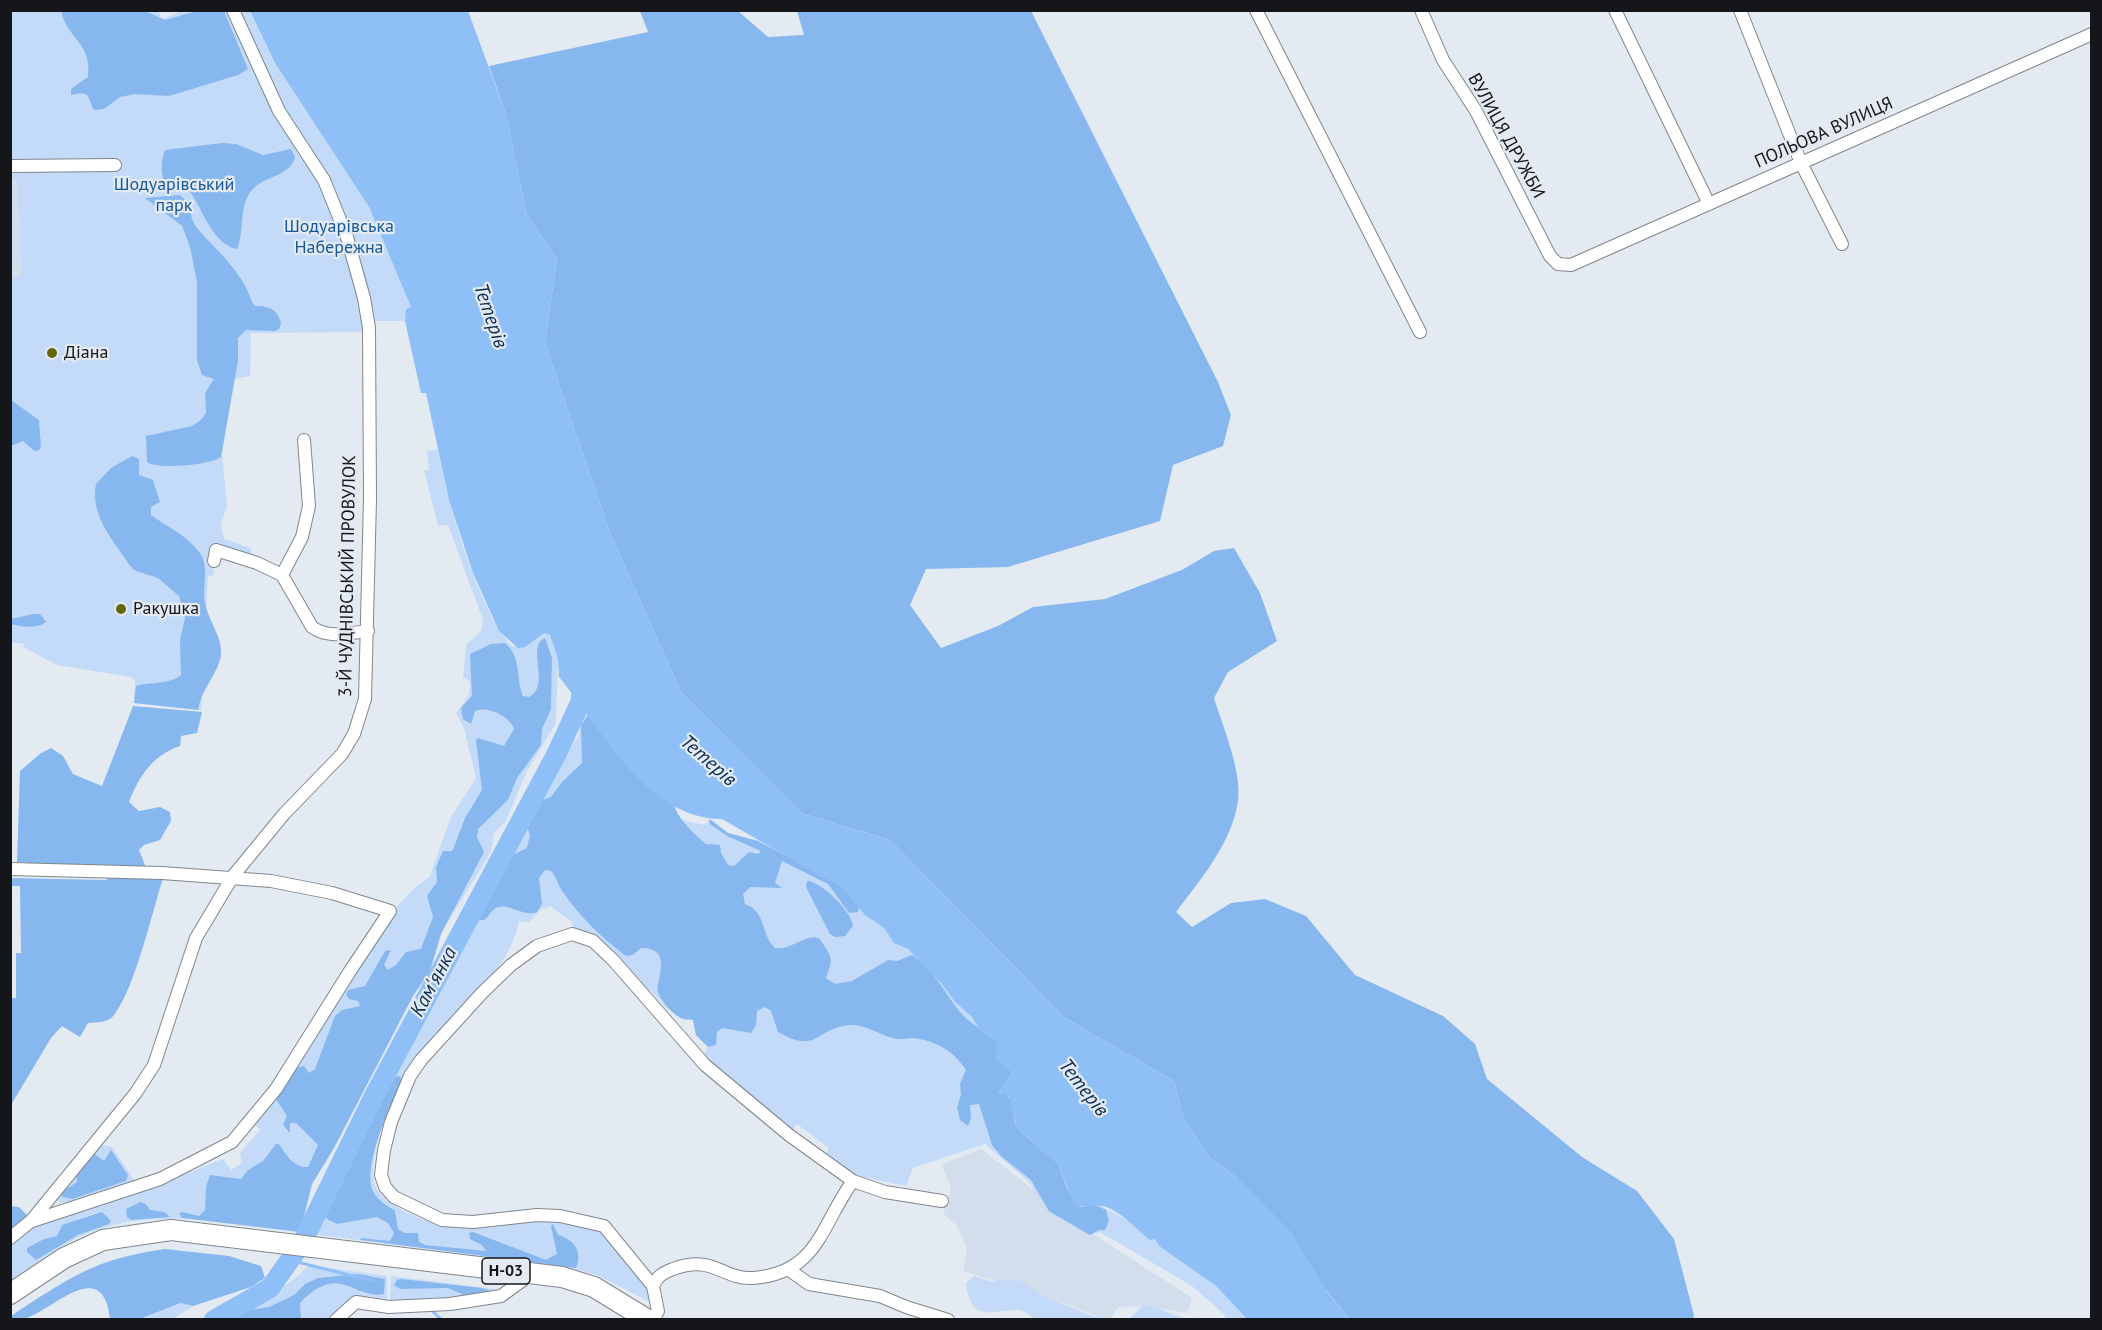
<!DOCTYPE html>
<html>
<head>
<meta charset="utf-8">
<style>
  body { margin:0 }
  #map { position:relative; width:2102px; height:1330px; overflow:hidden; background:#e4eaf2; font-family:"PT Sans",sans-serif }
  canvas { display:block }
  .frame { position:absolute; inset:0; border:12px solid #141619; pointer-events:none }
</style>
</head>
<body>
<div id="map">
<canvas width="2102" height="1330"></canvas>
<div class="frame"></div>
</div>
<script>
const g = document.querySelector('canvas').getContext('2d');
g.lineJoin = 'round';
function fill(path, color) {
  g.fillStyle = color;
  g.fill(path, 'evenodd');
}
function trace(path, color, width, dash) {
  g.strokeStyle = color;
  g.lineWidth = width;
  g.lineCap = dash ? 'butt' : 'round';
  g.setLineDash(dash || []);
  g.stroke(path);
}
function label(font, color, halo, rows, align = 'center') {
  g.font = font + ' "PT Sans",sans-serif';
  g.lineWidth = 4.5;
  g.setLineDash([]);
  g.textBaseline = 'middle';
  g.strokeStyle = halo;
  g.fillStyle = color;
  for (const [text, x, y, turn = 0] of rows) {
    g.save();
    g.translate(x, y);
    g.rotate((+turn || 0) * Math.PI / 180);
    g.textAlign = isNaN(turn) ? turn : align;
    if (halo) g.strokeText(text, 0, 0);
    g.fillText(text, 0, 0);
    g.restore();
  }
}
fill(new Path2D(`
  M 10,169 L 16,169 L 21,276 L 11,276 Z
  M 981,1149 L 1039,1194 L 1057,1215 L 1098,1237 L 1192,1298 L 1187,1313 L 1143,1306 L 1118,1307 L 1110,1319 L 1104,1319 L 1045,1296 L 963,1271 L 967,1248 L 956,1225 L 943,1213 L 951,1189 L 942,1164 Z`), '#d2deec');
fill(new Path2D(`
  M 11,11 L 158,11 L 162,19 L 182,11 L 250,11 L 275,63 L 369,207 L 411,307 L 406,309 L 405,321 L 374,321 L 365,332 L 251,333 L 250,376 L 234,379 L 222,454 L 227,506 L 221,524 L 224,539 L 251,548 L 251,557 L 226,548 L 216,541 L 225,549 L 212,556 L 214,575 L 208,576 L 201,710 L 134,703 L 135,681 L 131,677 L 57,665 L 23,647 L 25,644 L 11,642 L 10,276 L 21,276 L 17,181 L 11,177 L 10,174 L 16,173 L 16,163 L 10,163 Z
  M 438,449 C 446,499 479,612 512,646 L 525,647 L 544,632 L 550,635 L 558,659 L 556,723 L 527,771 L 506,821 L 494,833 L 491,852 L 441,933 L 430,971 L 413,996 L 334,1148 L 312,1184 L 300,1232 C 226,1223 147,1204 77,1238 C 53,1249 32,1266 11,1280 L 11,1245 L 47,1218 L 160,1184 L 223,1159 L 231,1170 L 242,1163 L 240,1153 L 260,1130 L 254,1123 L 389,916 L 412,890 L 430,876 L 451,817 L 476,778 L 464,728 L 456,713 L 469,695 L 470,682 L 463,677 L 466,645 L 481,631 L 483,620 L 448,525 L 438,526 L 424,470 L 429,470 L 427,451 Z
  M 585,703 L 674,805 L 679,819 L 704,825 L 711,819 L 728,833 L 758,841 L 794,860 L 854,898 L 865,915 L 884,928 L 897,944 L 908,949 L 941,983 L 955,1002 L 972,1017 L 1101,1206 L 1133,1223 L 1144,1235 L 1155,1238 L 1159,1246 L 1216,1286 L 1247,1319 L 1224,1319 L 1225,1315 L 1192,1286 L 1100,1232 L 1090,1235 L 1086,1234 L 1049,1213 L 1029,1182 L 985,1144 L 913,1168 L 906,1186 L 852,1175 L 824,1156 L 829,1148 L 797,1124 L 791,1132 L 702,1056 L 708,1047 L 696,1035 L 693,1020 L 683,1019 L 666,1008 L 651,991 L 644,989 L 572,929 L 573,923 L 550,906 L 540,910 L 529,922 L 519,921 C 510,975 445,1020 412,1062 C 395,1085 361,1165 378,1191 C 389,1207 420,1219 438,1224 L 565,1221 L 599,1231 L 610,1239 L 647,1286 L 652,1303 L 597,1275 L 559,1265 L 318,1235 L 323,1213 L 340,1186 L 341,1170 L 352,1158 L 355,1136 L 369,1121 L 376,1098 L 442,992 L 450,965 L 468,925 L 507,868 L 524,835 L 524,823 L 535,809 L 545,780 L 578,737 Z
  M 98,1144 L 112,1147 L 135,1181 C 117,1188 76,1205 59,1202 L 57,1197 Z
  M 308,1265 L 387,1276 L 387,1299 L 368,1296 L 336,1319 L 214,1320 C 223,1309 235,1309 248,1303 C 267,1296 296,1282 308,1265 Z
  M 391,1276 L 503,1290 L 448,1299 L 390,1300 Z
  M 974,1276 L 993,1282 L 1008,1278 L 1019,1281 L 1045,1296 L 1092,1316 L 1110,1319 C 1097,1320 1044,1323 1035,1319 C 1028,1316 1026,1310 1018,1310 C 992,1309 971,1325 966,1283 Z
  M 182,1303 L 193,1306 L 173,1319 L 140,1320 Z
  M 1142,1306 C 1159,1305 1169,1315 1185,1318 C 1193,1319 1199,1316 1209,1319 L 1129,1319 Z`), '#c3dbf8');
fill(new Path2D(`
  M 61,11 L 145,11 L 165,20 L 197,11 L 224,11 L 248,69 L 238,75 L 169,96 L 135,94 L 120,97 L 104,109 L 94,110 C 86,95 92,91 71,95 L 71,89 L 88,77 C 92,42 67,39 61,11 Z
  M 640,11 L 738,11 L 768,37 L 804,35 L 797,11 L 1031,11 L 1218,382 L 1231,415 L 1223,446 L 1173,465 L 1160,521 L 1008,567 L 926,569 L 910,605 L 941,648 L 998,626 L 1033,607 L 1105,599 L 1182,570 L 1214,551 L 1234,548 L 1260,593 L 1277,641 L 1228,672 L 1214,698 C 1223,727 1242,771 1238,801 C 1232,843 1200,880 1176,912 L 1192,927 L 1231,903 L 1265,899 L 1306,916 L 1355,975 L 1443,1016 L 1475,1044 L 1487,1079 L 1582,1157 L 1637,1191 L 1674,1239 L 1694,1315 L 1693,1319 L 1349,1319 L 1237,1177 L 1211,1159 L 1183,1117 L 1174,1081 L 1065,1018 L 890,840 L 801,813 L 681,692 L 610,533 L 545,343 L 557,259 L 527,215 L 505,111 L 489,66 L 648,32 Z
  M 222,143 L 236,144 L 263,155 L 291,149 L 295,157 C 290,177 265,175 252,190 C 238,206 245,231 237,249 C 210,244 201,202 185,185 L 166,185 C 160,175 161,160 165,150 Z
  M 180,195 C 191,203 189,218 197,228 C 218,253 241,269 252,302 L 255,306 C 268,306 277,308 281,323 L 279,329 L 275,331 L 246,330 L 238,338 L 238,361 L 221,457 C 211,465 156,470 147,462 L 146,436 L 192,426 L 201,420 L 206,413 L 205,393 L 214,379 L 202,375 L 197,360 L 197,282 L 190,247 L 182,226 L 145,198 Z
  M 11,400 L 39,420 L 41,447 L 38,451 L 33,450 L 23,441 L 11,446 Z
  M 132,456 L 139,459 L 139,475 L 153,480 L 160,502 L 151,507 L 151,515 C 167,527 187,535 200,553 C 210,568 202,586 205,603 C 208,621 226,641 220,660 C 215,677 201,691 198,710 L 134,703 L 136,686 C 148,682 172,684 181,675 L 180,640 L 185,618 L 179,596 L 158,578 L 136,571 L 131,567 C 114,541 90,517 96,484 L 111,468 Z
  M 33,614 L 40,614 L 46,622 C 37,629 21,627 11,624 L 11,619 Z
  M 545,638 L 552,658 L 551,709 L 542,729 L 541,745 L 517,778 L 508,800 L 478,829 L 477,837 L 484,852 L 441,934 L 430,971 L 413,996 L 334,1148 L 312,1184 L 300,1232 L 182,1218 L 179,1213 L 182,1212 L 199,1216 L 205,1210 L 206,1187 L 210,1175 L 241,1179 L 248,1170 L 263,1161 L 276,1144 L 279,1144 C 286,1155 294,1168 308,1167 L 318,1145 L 296,1123 L 290,1123 L 290,1133 L 283,1125 L 287,1116 L 276,1099 C 278,1088 292,1067 304,1066 L 309,1073 L 315,1069 L 335,1016 L 342,1010 L 360,1006 L 358,1001 L 349,999 L 346,995 L 348,990 L 365,986 L 385,951 L 391,950 L 384,965 L 388,970 L 396,965 L 406,952 L 421,949 L 433,917 L 427,896 L 437,882 L 436,867 L 443,851 L 452,851 L 454,847 L 465,818 L 482,790 L 476,740 L 478,738 L 504,746 L 514,729 C 511,717 487,705 475,711 L 471,724 L 463,719 L 461,708 L 472,696 L 470,654 L 491,644 L 505,643 C 522,657 515,677 523,696 L 529,697 C 552,685 525,647 545,638 Z
  M 133,706 L 202,712 L 197,733 L 181,736 L 180,746 C 153,755 139,776 129,802 L 139,811 L 160,807 L 170,812 L 171,821 L 160,840 L 144,845 L 139,850 L 147,870 L 17,862 L 20,771 L 41,753 L 51,748 L 63,756 L 73,774 L 102,786 Z
  M 589,714 L 674,805 C 678,819 694,834 706,844 L 720,845 L 721,853 L 728,865 L 734,866 L 749,852 L 758,854 L 761,851 L 727,836 L 710,824 L 709,819 L 728,833 L 758,841 L 838,883 L 854,898 L 859,908 L 858,912 L 849,913 L 828,884 L 782,861 L 775,883 L 782,888 L 750,887 L 743,894 L 745,904 C 767,912 760,934 775,948 C 791,951 806,932 820,939 C 832,959 834,957 826,978 L 835,984 L 852,981 L 888,960 L 897,961 L 912,955 C 935,970 944,993 961,1013 C 969,1023 988,1033 997,1042 C 997,1061 1002,1059 1012,1072 L 999,1093 L 1006,1093 L 1011,1101 L 1015,1123 L 1020,1131 L 1058,1164 L 1067,1189 L 1080,1207 L 1095,1205 L 1106,1210 L 1109,1221 L 1105,1230 L 1099,1230 L 1090,1235 L 1049,1211 L 1031,1180 L 1001,1156 L 992,1145 L 979,1104 L 970,1105 L 971,1119 L 968,1126 L 960,1120 L 957,1107 L 961,1095 L 960,1083 L 966,1070 C 954,1051 935,1040 912,1038 C 908,1038 903,1040 898,1039 C 882,1037 867,1024 850,1025 C 814,1028 819,1055 778,1032 L 771,1011 L 765,1007 L 757,1011 L 756,1025 L 751,1033 L 722,1028 L 717,1032 L 716,1045 L 708,1047 L 696,1035 L 693,1020 C 690,1019 687,1020 684,1019 C 676,1018 660,1000 658,992 C 655,981 675,948 641,948 L 633,955 L 626,956 C 602,938 580,917 563,892 C 558,885 557,878 551,871 L 545,870 L 539,878 L 542,904 L 537,912 C 523,918 507,900 494,909 C 491,912 488,917 484,920 L 478,920 L 476,911 L 513,855 L 527,848 L 530,835 L 527,826 L 543,800 L 551,797 L 562,782 L 582,763 L 581,725 Z
  M 113,873 L 163,878 C 152,913 135,988 114,1015 C 109,1023 97,1022 88,1023 L 80,1037 L 62,1026 L 51,1038 L 11,1105 L 11,998 L 16,998 L 16,953 L 21,953 L 20,886 L 11,886 L 11,878 L 106,880 Z
  M 807,881 C 821,881 853,913 853,926 L 845,936 L 835,937 L 830,934 L 806,887 Z
  M 399,1076 L 403,1080 C 391,1104 360,1169 374,1193 C 379,1202 387,1205 395,1211 L 398,1229 L 405,1233 L 418,1233 L 419,1242 L 425,1245 L 486,1251 L 482,1245 L 470,1239 L 469,1233 L 473,1232 L 546,1260 L 557,1254 L 551,1226 L 553,1224 L 558,1235 C 574,1239 583,1252 576,1268 L 361,1240 L 360,1238 L 390,1241 L 394,1233 L 388,1223 L 377,1217 L 337,1224 L 327,1219 L 325,1215 L 329,1203 L 340,1186 L 341,1170 L 352,1158 L 355,1136 L 369,1121 L 376,1098 L 383,1089 L 393,1078 Z
  M 111,1150 L 128,1175 L 126,1181 L 72,1199 L 62,1197 L 63,1191 L 77,1182 L 76,1172 L 93,1153 L 104,1161 Z
  M 140,1202 L 146,1204 L 150,1210 L 165,1212 L 170,1217 L 131,1220 L 127,1217 L 126,1209 Z
  M 10,1206 L 19,1207 L 30,1218 L 10,1233 Z
  M 102,1212 L 111,1221 L 109,1224 L 78,1235 L 36,1260 L 27,1252 L 27,1248 L 44,1239 L 57,1236 L 62,1225 Z
  M 165,1249 L 229,1256 L 261,1266 L 265,1278 L 251,1287 L 193,1306 L 181,1303 L 140,1319 L 110,1319 C 103,1257 57,1306 29,1317 C 23,1320 17,1320 11,1319 L 11,1316 C 69,1278 94,1259 165,1249 Z
  M 358,1274 L 385,1279 L 384,1294 C 353,1300 340,1261 300,1303 L 301,1319 L 215,1319 L 230,1313 L 269,1307 L 294,1295 L 305,1284 L 318,1278 Z
  M 401,1279 L 482,1288 L 493,1292 L 464,1295 L 448,1288 L 400,1289 L 394,1285 L 397,1280 Z`), '#87b7ef');
fill(new Path2D(`
  M 250,11 L 468,11 L 505,111 L 527,215 L 557,259 L 545,343 L 610,533 L 681,692 L 801,813 L 890,840 L 1065,1018 L 1174,1081 L 1183,1117 L 1211,1159 L 1237,1177 L 1291,1232 L 1328,1293 L 1349,1319 L 1247,1319 L 1216,1286 L 1159,1246 L 1155,1239 L 1150,1240 C 1136,1229 1121,1211 1103,1206 C 1093,1204 1084,1208 1074,1205 L 1058,1164 L 1017,1128 L 1009,1096 L 996,1090 L 1002,1088 L 1012,1072 L 996,1060 L 997,1042 L 981,1032 L 972,1017 L 955,1002 L 941,983 L 908,949 L 894,943 L 884,928 L 865,915 L 838,883 L 822,877 L 722,819 C 646,819 602,729 559,677 L 558,659 L 550,635 L 544,633 L 525,647 L 518,648 L 499,631 L 473,573 L 449,500 L 426,393 L 421,393 L 405,321 L 406,309 L 411,307 L 369,207 L 275,63 Z`), '#8ebff7');
trace(new Path2D(`
  M 289,1260 L 373,1281
  M 430,1309 L 442,1320`), '#8ebff7', 3);
trace(new Path2D(`
  M 214,1320 L 270,1288 L 302,1243 L 374,1096 L 557,753 L 580,703 L 584,678`), '#8ebff7', 20);
const street = new Path2D(`
  M 1256,10 L 1420,332
  M 1421,10 L 1443,60 L 1476,111 L 1550,256 L 1558,264 L 1571,265 L 2092,34
  M 1615,10 L 1709,204
  M 1740,10 L 1801,163 L 1842,244
  M 10,166 L 115,165
  M 304,440 L 309,506 L 302,537 L 282,575 L 312,627 C 328,639 349,633 368,631
  M 214,561 L 216,550 L 257,563 L 282,575
  M 10,869 L 162,873 L 271,881 L 332,893 L 390,911 L 350,971 L 276,1089 L 232,1142 L 160,1179 L 32,1221
  M 10,1238 L 31,1221 L 135,1094 L 154,1065 L 196,938 L 233,876 L 284,814 L 342,754 L 354,734 L 365,699 L 370,499 L 369,328 L 364,298 L 347,237 L 324,180 L 279,111 L 233,10
  M 788,1269 L 809,1284 L 880,1296 L 906,1307 L 948,1320
  M 653,1286 C 657,1276 663,1273 673,1269 C 715,1254 722,1280 753,1278 C 819,1273 821,1224 853,1181
  M 336,1320 L 356,1302 L 389,1307 L 450,1304 L 501,1296 L 523,1280
  M 653,1320 L 658,1311 L 653,1286 L 604,1226 L 560,1216 L 537,1215 L 473,1222 L 442,1220 L 394,1197 L 385,1187 L 381,1175 L 384,1150 L 391,1122 L 410,1076 L 421,1060 L 482,993 L 511,965 L 537,946 L 572,934 L 593,941 L 613,960 L 705,1065 L 789,1135 L 853,1181 L 885,1192 L 942,1201`);
const primary = new Path2D(`
  M 10,1294 L 64,1258 L 103,1240 L 171,1230 L 562,1277 L 594,1287 L 648,1320`);
trace(street, '#80868d', 14);
trace(primary, '#80868d', 22);
trace(street, '#fff', 12);
trace(primary, '#fff', 20);
for (const [x, y, r, color] of [
  [52,353,6,"#62680a"],
  [121,609,6,"#62680a"]
]) {
  const dot = new Path2D();
  dot.arc(x, y, r, 0, 2 * Math.PI);
  g.fillStyle = color;
  g.fill(dot);
  trace(dot, '#e4eaf2', 2);
}
for (const [x, y, w] of [
  [506,1271,48]
]) {
  const box = new Path2D();
  box.roundRect(x - w / 2, y - 13, w, 26, 4.5);
  g.fillStyle = '#e4eaf2';
  g.fill(box);
  trace(box, '#141619', 1.5);
}
label('bold 16px', '#141619', null, [
  ["Н-03",506,1271]
]);
label('18px', '#141619', '#e4eaf2', [
  ["ПОЛЬОВА ВУЛИЦЯ",1824,133,-24],
  ["ВУЛИЦЯ ДРУЖБИ",1506,136,61],
  ["3-Й ЧУДНІВСЬКИЙ ПРОВУЛОК",348,576,-89]
]);
label('18px', '#15589b', '#e4eaf2', [
  ["Шодуарівський",174,185],
  ["парк",174,206],
  ["Шодуарівська",339,227],
  ["Набережна",339,248]
]);
label('18px', '#141619', '#e4eaf2', [
  ["Діана",64,353],
  ["Ракушка",133,609]
], 'left');
label('italic 20px', '#0b2d51', '#e4eaf2', [
  ["Тетерів",490,316,71],
  ["Тетерів",708,761,41],
  ["Кам'янка",434,982,-62],
  ["Тетерів",1083,1088,52]
]);
</script>
</body>
</html>
